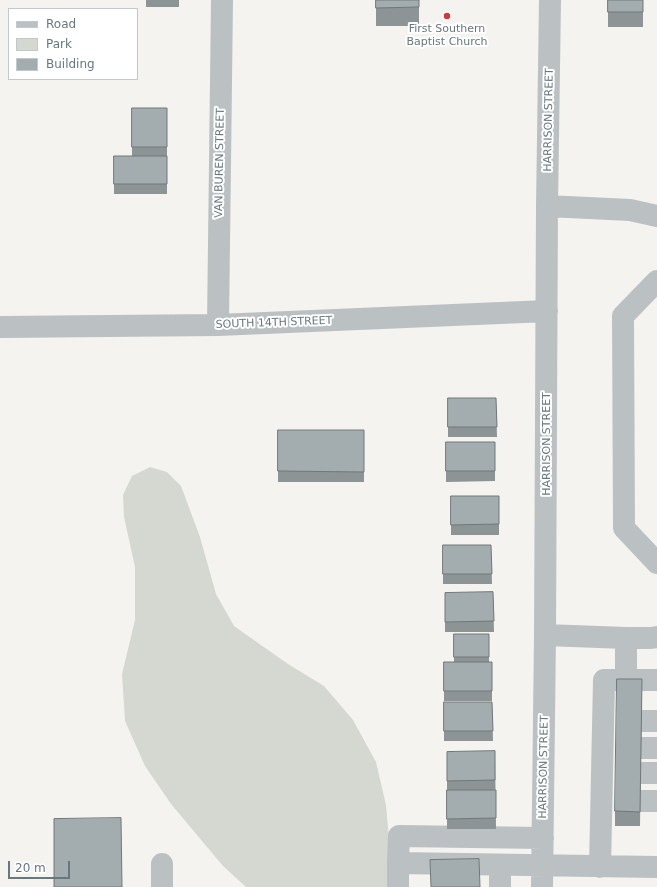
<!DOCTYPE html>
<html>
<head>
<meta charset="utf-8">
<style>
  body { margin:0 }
  #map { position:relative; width:657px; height:887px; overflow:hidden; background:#f4f3f0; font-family:"DejaVu Sans",sans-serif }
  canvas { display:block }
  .legend { position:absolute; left:8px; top:8px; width:130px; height:72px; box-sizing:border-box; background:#fff; border:1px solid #c2c9cb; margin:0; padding:5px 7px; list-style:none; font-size:12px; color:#66787e }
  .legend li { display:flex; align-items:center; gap:8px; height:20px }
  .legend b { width:20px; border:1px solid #c2c9cb }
  .scale { position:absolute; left:8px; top:861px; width:62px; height:18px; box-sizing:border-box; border:2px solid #66787e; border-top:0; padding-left:5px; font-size:12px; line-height:14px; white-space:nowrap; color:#66787e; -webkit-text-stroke:3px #fff; paint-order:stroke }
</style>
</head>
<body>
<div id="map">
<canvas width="657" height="887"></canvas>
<ul class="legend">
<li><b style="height:5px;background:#bbc0c2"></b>Road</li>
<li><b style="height:11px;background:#d5d8d0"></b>Park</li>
<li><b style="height:11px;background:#a3acaf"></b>Building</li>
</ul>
<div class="scale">20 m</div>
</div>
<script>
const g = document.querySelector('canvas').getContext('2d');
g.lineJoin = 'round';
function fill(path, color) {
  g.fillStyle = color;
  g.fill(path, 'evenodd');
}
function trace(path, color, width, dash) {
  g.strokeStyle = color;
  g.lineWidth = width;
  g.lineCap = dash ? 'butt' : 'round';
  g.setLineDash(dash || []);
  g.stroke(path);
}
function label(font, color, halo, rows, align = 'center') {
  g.font = font + ' "DejaVu Sans",sans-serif';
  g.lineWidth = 4;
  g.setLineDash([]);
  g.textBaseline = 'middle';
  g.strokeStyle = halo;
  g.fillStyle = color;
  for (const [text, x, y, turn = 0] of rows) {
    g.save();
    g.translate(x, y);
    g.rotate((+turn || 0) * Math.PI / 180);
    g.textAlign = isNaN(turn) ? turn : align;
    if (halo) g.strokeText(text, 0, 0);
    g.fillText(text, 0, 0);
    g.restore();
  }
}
fill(new Path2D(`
  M 150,467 L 167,472 L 181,486 L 200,537 L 216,594 L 234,626 L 288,664 L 324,686 L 353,720 L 376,762 L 386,805 L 390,850 L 388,887 L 246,887 L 223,866 L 171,804 L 145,766 L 125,721 L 122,674 L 135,620 L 135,567 L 124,517 L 123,495 L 132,476 Z`), '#d5d8d0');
trace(new Path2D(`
  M 547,206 L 630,210 L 657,216
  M 657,281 L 623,316 L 624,528 L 657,563
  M 218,325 L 222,0
  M 0,327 L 218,325 L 547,311
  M 545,635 L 626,638 L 651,638 L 657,637
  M 626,638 L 626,680
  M 642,721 L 657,721
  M 641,748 L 657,748
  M 641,773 L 657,773
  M 640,801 L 657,801
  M 398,863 L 399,836 L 543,838
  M 500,865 L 500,887
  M 600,867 L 604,680 L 657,680
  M 162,887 L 162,864
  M 398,887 L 398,863 L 657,867
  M 542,887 L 545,635 L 547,206 L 550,0`), '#bbc0c2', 22);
fill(new Path2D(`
  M 146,0 L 179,0 L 179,7 L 146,7 Z
  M 376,0 L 419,0 L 419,26 L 376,26 Z
  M 608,0 L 643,0 L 643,27 L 608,27 Z
  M 132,108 L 167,108 L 167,194 L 114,194 L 114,156 L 132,156 Z
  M 448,398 L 496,398 L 497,437 L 448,437 Z
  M 278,430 L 364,430 L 364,482 L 278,482 Z
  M 446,442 L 495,442 L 495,481 L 446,482 Z
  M 451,496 L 499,496 L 499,535 L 451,535 Z
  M 443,545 L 491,545 L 492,584 L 443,584 Z
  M 493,592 L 494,632 L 445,632 L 445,593 Z
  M 454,634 L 489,634 L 489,662 L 492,662 L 492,701 L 444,701 L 444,662 L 454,662 Z
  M 642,694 L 640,826 L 615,826 L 615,811 Z
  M 444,702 L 492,702 L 493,741 L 444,741 Z
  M 495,751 L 496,829 L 447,829 L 447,752 Z`), '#8c9496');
const building = new Path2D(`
  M 376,0 L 419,0 L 419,7 L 376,8 Z
  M 608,0 L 643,0 L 643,12 L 608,12 Z
  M 132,108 L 167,108 L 167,147 L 132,147 Z
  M 114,156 L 167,156 L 167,184 L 114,184 Z
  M 448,398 L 496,398 L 497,427 L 448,427 Z
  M 278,430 L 364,430 L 364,472 L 278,471 Z
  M 446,442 L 495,442 L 495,471 L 446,471 Z
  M 451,496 L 499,496 L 499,524 L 451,525 Z
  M 443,545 L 491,545 L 492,574 L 443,574 Z
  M 493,592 L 494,621 L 445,622 L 445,593 Z
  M 454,634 L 489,634 L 489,657 L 454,657 Z
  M 444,662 L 492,662 L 492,691 L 444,691 Z
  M 617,679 L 642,679 L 640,812 L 615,811 Z
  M 444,702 L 492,702 L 493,731 L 444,731 Z
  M 495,751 L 495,780 L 447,781 L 447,752 Z
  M 447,790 L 496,790 L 496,818 L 447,819 Z
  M 121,818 L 122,887 L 54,887 L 54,819 Z
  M 479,859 L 480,887 L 431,887 L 430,860 Z`);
fill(building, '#a3acaf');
trace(building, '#72787a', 1);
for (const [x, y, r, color] of [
  [447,16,4,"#cd3a38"]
]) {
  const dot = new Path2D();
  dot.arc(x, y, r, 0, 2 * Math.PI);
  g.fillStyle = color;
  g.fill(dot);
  trace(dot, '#fff', 1.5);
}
label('11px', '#66787e', '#fff', [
  ["First Southern",447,29],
  ["Baptist Church",447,42]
]);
label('11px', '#66787e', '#fff', [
  ["HARRISON STREET",549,120,-89],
  ["VAN BUREN STREET",220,163,-89],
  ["SOUTH 14TH STREET",274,323,-2],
  ["HARRISON STREET",547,444,-90],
  ["HARRISON STREET",544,767,-89]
]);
</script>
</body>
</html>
